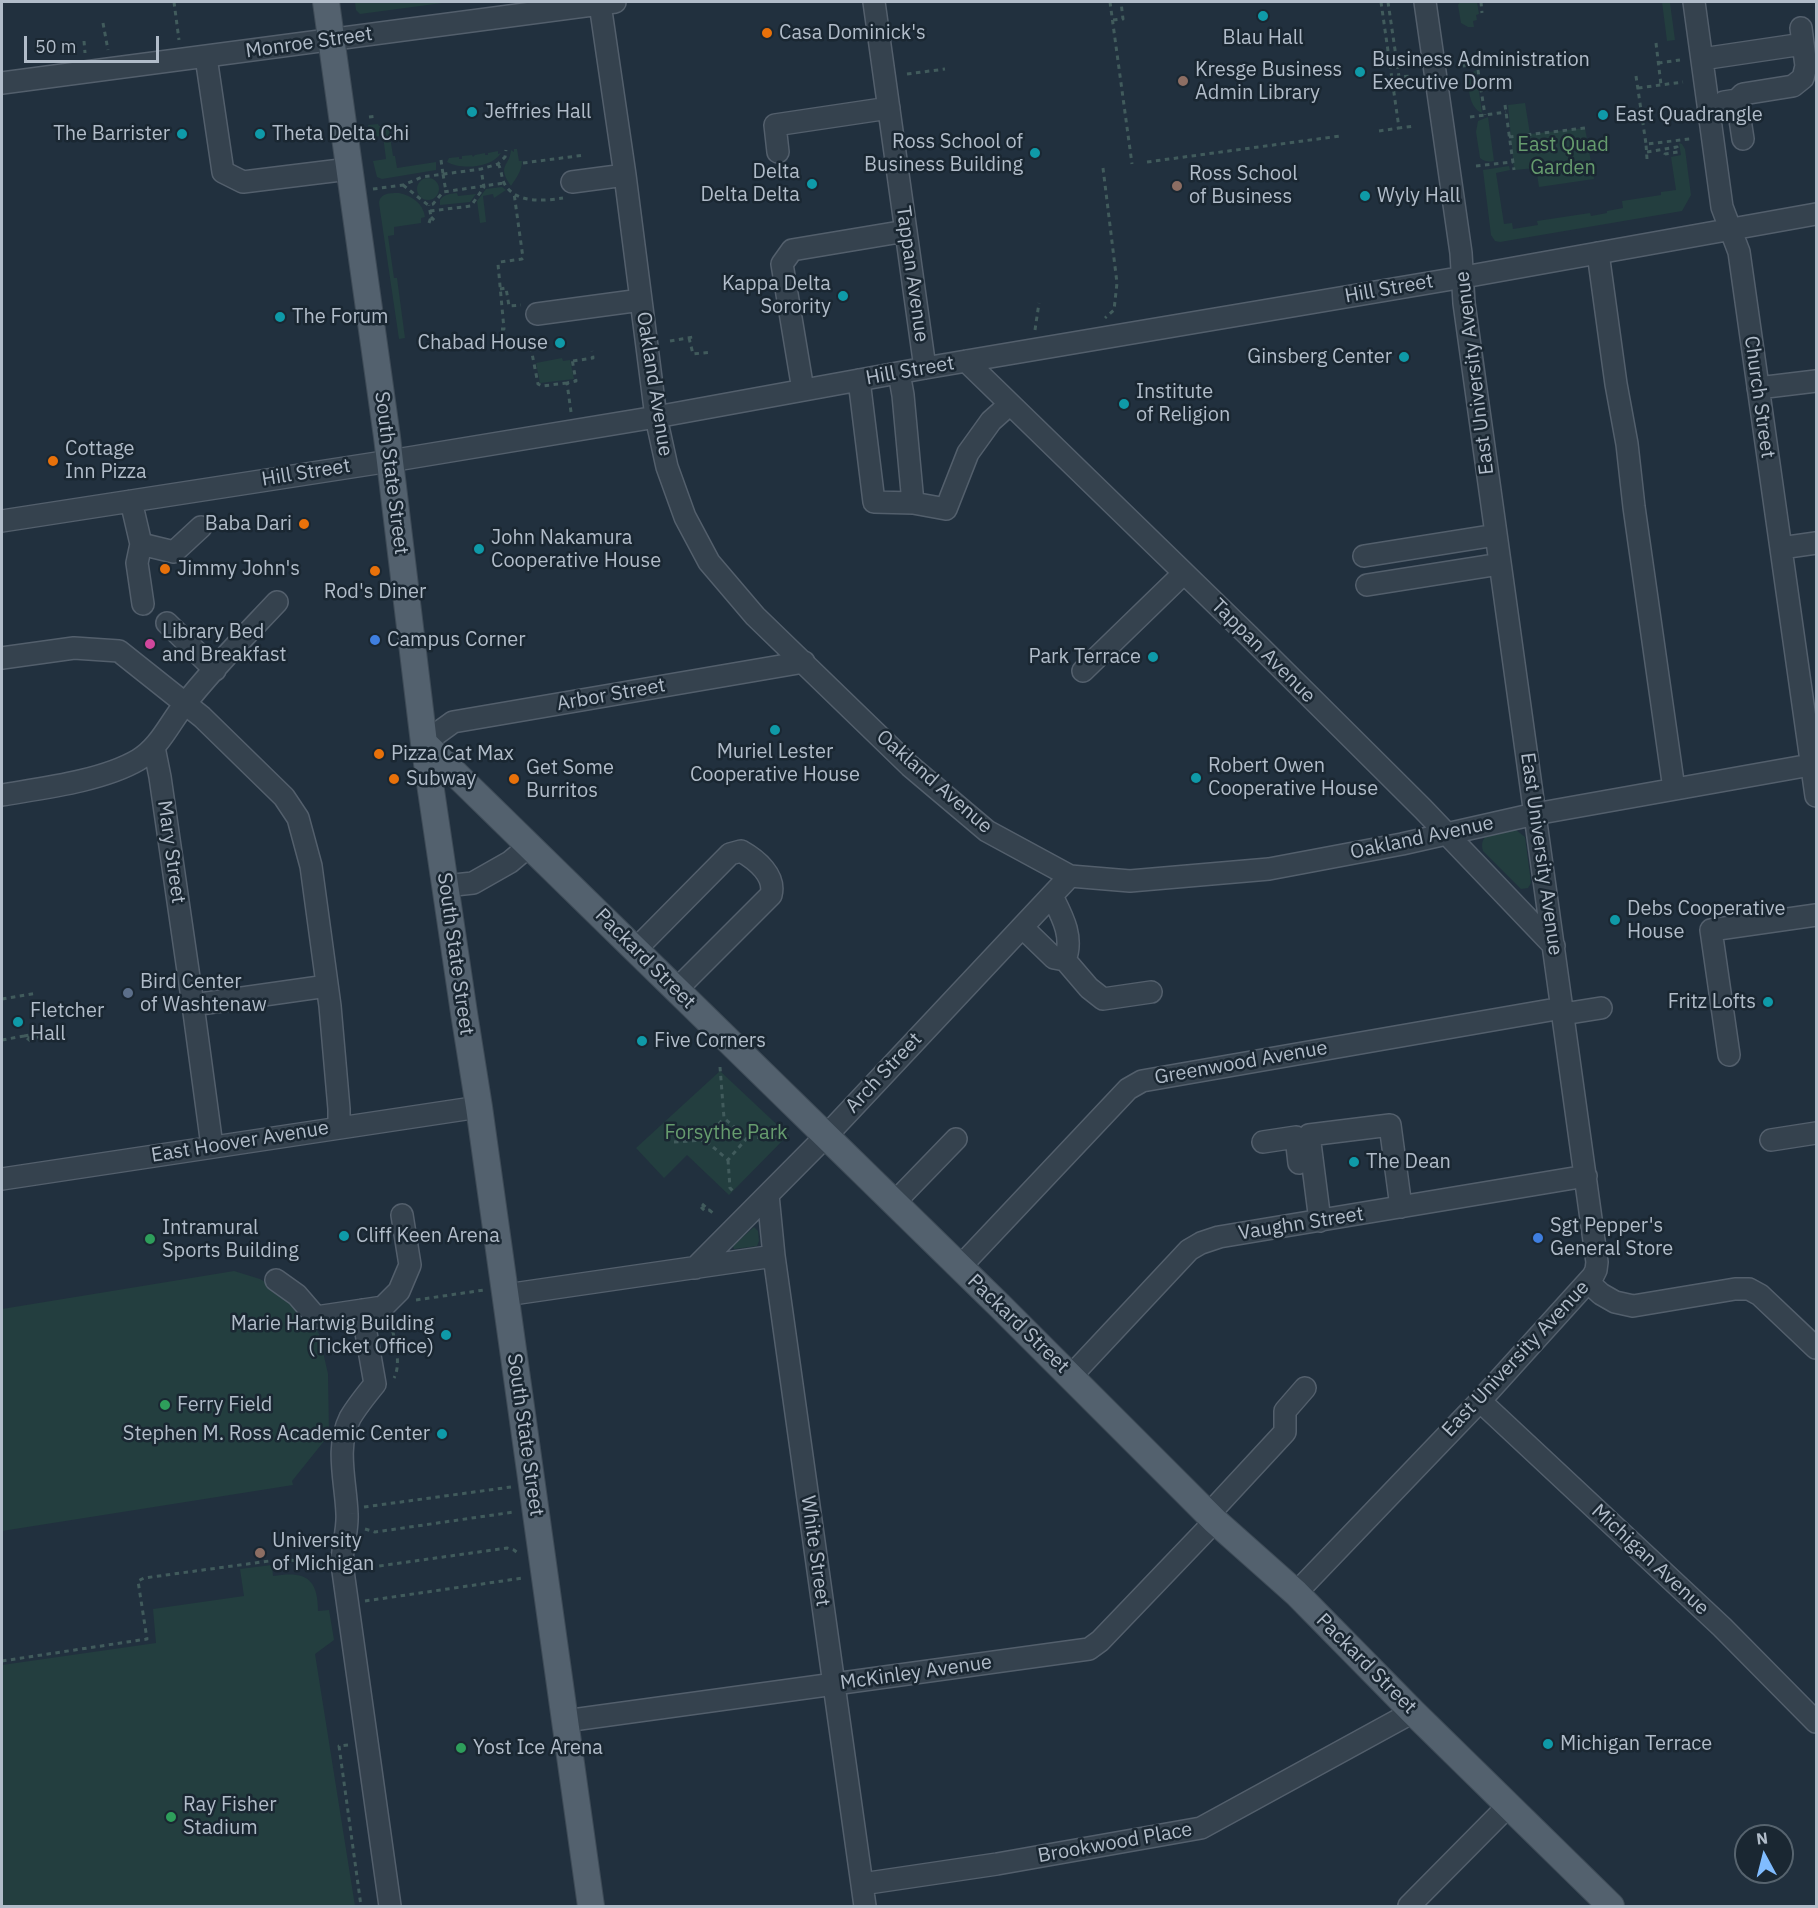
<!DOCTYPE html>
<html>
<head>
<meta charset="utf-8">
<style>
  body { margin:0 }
  #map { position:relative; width:1818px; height:1908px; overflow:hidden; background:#21303e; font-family:"IBM Plex Sans",sans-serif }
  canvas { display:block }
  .frame { position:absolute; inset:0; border:3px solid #b1bcc9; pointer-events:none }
  .north { position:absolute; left:1734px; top:1824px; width:60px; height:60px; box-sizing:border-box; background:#1a2732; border:2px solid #56636e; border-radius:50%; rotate:353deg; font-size:16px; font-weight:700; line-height:24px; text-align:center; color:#b1bcc9 }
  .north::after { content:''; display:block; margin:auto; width:21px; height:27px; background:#80bcff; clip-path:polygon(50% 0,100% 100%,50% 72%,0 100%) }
  .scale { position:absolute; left:24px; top:36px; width:135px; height:27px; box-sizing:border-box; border:3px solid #b1bcc9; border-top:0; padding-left:8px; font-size:18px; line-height:21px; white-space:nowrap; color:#b1bcc9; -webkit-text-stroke:4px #1a2732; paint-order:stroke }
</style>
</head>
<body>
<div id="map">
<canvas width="1818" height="1908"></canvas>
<div class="frame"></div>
<div class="north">N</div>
<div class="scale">50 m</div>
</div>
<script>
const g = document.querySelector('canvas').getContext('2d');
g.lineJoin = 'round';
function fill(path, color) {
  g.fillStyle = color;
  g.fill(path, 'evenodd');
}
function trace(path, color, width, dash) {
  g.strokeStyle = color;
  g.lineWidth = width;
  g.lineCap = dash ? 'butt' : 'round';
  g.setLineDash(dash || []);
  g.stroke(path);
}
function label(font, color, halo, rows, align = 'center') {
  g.font = font + ' "IBM Plex Sans",sans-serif';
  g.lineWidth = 5;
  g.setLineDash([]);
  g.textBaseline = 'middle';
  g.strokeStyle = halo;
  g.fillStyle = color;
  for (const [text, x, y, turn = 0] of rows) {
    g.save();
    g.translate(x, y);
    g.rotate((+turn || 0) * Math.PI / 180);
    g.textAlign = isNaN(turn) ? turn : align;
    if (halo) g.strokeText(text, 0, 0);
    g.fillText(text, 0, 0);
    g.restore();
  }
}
fill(new Path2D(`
  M 355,2 L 450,2 L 360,14 L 356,10 Z
  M 1460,2 L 1477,2 L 1479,14 L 1476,15 L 1477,20 L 1473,21 L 1474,27 L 1468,27 L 1461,23 L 1458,5 Z
  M 1662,2 L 1670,3 L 1675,40 L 1667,41 Z
  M 1476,70 L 1482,113 C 1469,108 1467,86 1470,74 Z
  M 1525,103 L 1530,134 L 1585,128 L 1594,179 L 1539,187 L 1536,168 L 1514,170 L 1508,105 Z
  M 1488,117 L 1494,161 C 1489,162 1485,162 1480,158 L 1476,132 L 1478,121 Z
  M 388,123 L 393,156 L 395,156 L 397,168 L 436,162 L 436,170 L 382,179 L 377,177 L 373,161 L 386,159 L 383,136 L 370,137 L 368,125 L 378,124 L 379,126 L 382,126 L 382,124 Z
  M 1679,143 L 1682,144 L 1685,149 L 1691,195 L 1682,211 L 1500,242 L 1495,241 L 1491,235 L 1483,170 L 1509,166 L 1510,170 L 1496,173 L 1504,224 L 1512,223 L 1513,229 L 1538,225 L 1537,221 L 1590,213 L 1591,216 L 1607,213 L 1607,211 L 1623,208 L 1622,201 L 1661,195 L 1661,192 L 1676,190 L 1671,157 L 1681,155 Z
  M 514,149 L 517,149 L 519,161 L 522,161 C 522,171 516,178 511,186 C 496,165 510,166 511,150 L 514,152 Z
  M 498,151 L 498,154 L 501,153 C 492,168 461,170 447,162 L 449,158 L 459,157 L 459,159 L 462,159 L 462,156 L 472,155 L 473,157 L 475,155 L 485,153 L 485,155 L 488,155 L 488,153 Z
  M417 189a11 11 0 1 1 22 0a11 11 0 1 1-22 0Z
  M 502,187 L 506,190 L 494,198 L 493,194 L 483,196 L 486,221 L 486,222 L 480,223 L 477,201 L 486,189 Z
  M 399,193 C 412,196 423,203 425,217 L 421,218 L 421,223 L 394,227 L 394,235 L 388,236 L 394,278 L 397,278 L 405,338 L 399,339 L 379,203 C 380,193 390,193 399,193 Z
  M 457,193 L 458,196 L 476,194 L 470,202 L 440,205 L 440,200 C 444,194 450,194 457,193 Z
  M 562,358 L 563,361 L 570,360 L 574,379 L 540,383 L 536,363 Z
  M 1516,830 L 1525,837 L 1531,883 L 1528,888 L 1521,889 L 1483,851 C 1481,844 1482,839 1488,835 Z
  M 720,1071 L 788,1135 L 729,1195 L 687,1155 L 664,1178 L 636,1148 Z
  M 754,1227 L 758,1231 L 759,1241 L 757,1246 L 734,1249 L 733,1246 Z
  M 234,1271 L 260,1279 L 287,1295 L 308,1316 L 319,1334 L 328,1374 L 329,1435 L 292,1481 L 293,1485 L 2,1531 L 2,1309 Z
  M 272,1565 L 273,1576 C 304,1571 318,1577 318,1611 L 329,1610 L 334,1640 L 315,1654 L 355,1906 L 2,1906 L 2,1665 L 156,1643 L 153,1609 L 244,1596 L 240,1569 Z`), '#233e3f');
const minor = new Path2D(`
  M 874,2 L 925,368
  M 1694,2 L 1722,207 L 1739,252 L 1816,796
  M 600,4 L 625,175 L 656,417 L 667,467 L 685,517 L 709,562 L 755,616 L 910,766 L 987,831 L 1070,876 L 1130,881 L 1269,869 L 1402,844 L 1535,814 L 1816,764
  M 206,57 L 223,172 L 243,182 L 349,169
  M 1702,59 L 1803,44
  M 2,83 L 615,2
  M 1737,100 L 1743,94 L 1793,86 L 1803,78 L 1806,66 L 1801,28
  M 1724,102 L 1737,100 L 1743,139
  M 778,152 L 775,125 L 889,108
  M 572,182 L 625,175
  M 1598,253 L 1616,384 L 1627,444 L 1634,507 L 1674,789
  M 537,314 L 641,300
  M 966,361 L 1249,636 L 1423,809 L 1554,946
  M 899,373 L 903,395 L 913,503
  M 859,380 L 874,502 L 913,503 L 946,509 L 968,453 L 991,421 L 1010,404
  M 1758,388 L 1816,381
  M 803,390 L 782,264 L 792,250 L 906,231
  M 131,501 L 141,544 L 137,563 L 143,604
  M 2,521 L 390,461 L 656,417 L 925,368 L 1464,277 L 1816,214
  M 141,544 L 174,552 L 201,527
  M 1781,548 L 1816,543
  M 1364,556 L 1496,535
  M 1367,585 L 1500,564
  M 167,623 L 215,670
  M 2,658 L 74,648 L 119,651 L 202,717 L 284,797 L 298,818 L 311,866 L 330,1006 L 339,1109 L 339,1127
  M 1083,671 L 1184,573
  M 424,743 L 453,722 L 804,662
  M 154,747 L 160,777 L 193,1005 L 212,1146
  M 2,795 C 43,788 102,781 138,760 C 160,747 170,722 185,704 C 213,668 246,635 277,602
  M 445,886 L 473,883 L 510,862 L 529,846
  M 1022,927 L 1054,958 L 1065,960 C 1074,937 1062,916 1052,896
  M 636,949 L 730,854 L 741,851 C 757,860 776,876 771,895 L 677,989
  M 1065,960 L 1089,988 L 1103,999 L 1151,992
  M 193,1005 L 327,986
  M 1563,1014 L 1601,1008
  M 1729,1055 L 1711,930 L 1816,915
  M 1771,1140 L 1816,1133
  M 1263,1142 L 1296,1137 L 1299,1163
  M 2,1179 L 479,1107
  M 768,1195 L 774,1256 L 865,1906
  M 894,1203 L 956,1139
  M 1320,1221 L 1309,1135 L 1390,1125 L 1401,1207
  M 960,1267 L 1128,1089 L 1142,1081 L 1562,1008
  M 695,1268 L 826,1136 L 1070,876
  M 276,1280 L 297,1295 L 316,1317 L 383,1307 L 399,1291 L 410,1265 L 402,1215
  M 1588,1282 L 1601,1294 L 1615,1302 L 1633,1306 L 1735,1289 L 1749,1289 L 1760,1295 L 1816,1348
  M 506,1295 L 774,1256
  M 362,1310 L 375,1384 C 366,1395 357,1406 350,1418 C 335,1448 346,1482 347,1514 C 348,1531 342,1546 342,1564 L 390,1906
  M 1071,1376 L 1189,1250 L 1201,1243 L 1219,1237 L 1586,1176
  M 1480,1401 L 1722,1627 L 1816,1722
  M 1209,1514 L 1285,1432 L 1285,1411 L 1305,1388
  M 1296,1593 L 1480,1401 L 1593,1276 L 1596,1270 L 1597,1262 L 1464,303 L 1461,253 L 1425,2
  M 565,1721 L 1089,1649 L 1100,1641 L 1215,1521
  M 862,1884 L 997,1864 L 1201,1828 L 1413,1712
  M 1409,1906 L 1508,1806`);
const major = new Path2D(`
  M 326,2 L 387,437 L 424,743 L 464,1013 L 479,1107 L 591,1906
  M 424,743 L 1000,1306 L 1215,1521 L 1296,1593 L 1413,1712 L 1611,1906`);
trace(minor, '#535f6c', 24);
trace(major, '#3e4b57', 28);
trace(new Path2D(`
  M 174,2 L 179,40
  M 1110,2 L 1132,164
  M 1381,2 L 1399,128 L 1415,126
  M 1388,2 L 1399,77 L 1410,76
  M 1481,2 L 1482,13
  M 1113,20 L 1123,19 L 1121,2
  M 103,23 L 108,50
  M 84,41 L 85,53
  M 1656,43 L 1661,85
  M 1658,63 L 1680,60
  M 1480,64 L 1477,64 L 1485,115
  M 1463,66 L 1477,64
  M 907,74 L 945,69
  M 1636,76 L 1646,144
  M 1638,88 L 1683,82
  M 1505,105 L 1514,170
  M 369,117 L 377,116
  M 1470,117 L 1506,112
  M 1623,121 L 1642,119
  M 1379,131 L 1399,128
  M 1509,137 L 1585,128
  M 1647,152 L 1677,147 L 1678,152 L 1665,154 L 1665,157
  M 1647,159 L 1646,144 L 1690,139
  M 441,160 L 443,174
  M 1147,162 L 1340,136
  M 523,163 L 585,155
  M 498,164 C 502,170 501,177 504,183 C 515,204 544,201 563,198
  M 1476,166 L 1513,162
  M 1103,168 L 1117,283 L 1114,310 L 1105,318
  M 443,174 L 446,192
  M 403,185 L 428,205 L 433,204 L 443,192 L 504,183
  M 373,189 L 403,185 L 422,177 L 481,169 L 498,164 L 505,157 L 506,150
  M 430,211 L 471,206 L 484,187 L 481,169
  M 431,217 L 435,221
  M 429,223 L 431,217 L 429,205
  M 500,289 L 506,288 L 509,306 L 521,305
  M 501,329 L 504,329 L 498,264 L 500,262 L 522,259 L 523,258 L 514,193
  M 1035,330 L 1039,303
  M 529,338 L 538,384 L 542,386 L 567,383
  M 689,338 L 693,354 L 712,352
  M 670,341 L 693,337
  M 573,361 L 593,358 L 592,351
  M 571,412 L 567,383 L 576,381 L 572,359
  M 2,999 L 37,993
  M 34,1012 L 39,1011
  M 24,1036 L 40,1033 L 43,1030
  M 27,1038 L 33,1043
  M 2,1040 L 24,1036 L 27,1038 L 39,1037 L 40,1033
  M 720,1067 L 724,1118 L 747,1138 L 728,1160 L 705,1140 L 724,1118
  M 748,1138 L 791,1136
  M 674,1142 L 705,1140
  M 728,1160 L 730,1188 L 735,1193
  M 702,1204 L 714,1214
  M 701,1207 L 705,1211 L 710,1210
  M 416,1300 L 484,1290
  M 391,1323 C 394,1339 402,1363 394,1378
  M 364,1507 L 511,1487
  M 365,1529 L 375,1532 L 514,1512
  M 362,1570 L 365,1568 L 507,1548 L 514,1550 L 519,1554
  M 365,1601 L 523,1578
  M 2,1661 L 147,1639 L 138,1581 L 144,1578 L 284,1559 L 317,1564 L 323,1567
  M 348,1745 L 339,1746 L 361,1906`), '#415b5c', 3, [4.5, 4.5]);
trace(minor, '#35424e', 21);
trace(major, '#53616e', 26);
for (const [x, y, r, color] of [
  [1263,16,6,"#0f9aa8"],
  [767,33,6,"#e8710a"],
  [1360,72,6,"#0f9aa8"],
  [1183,81,6,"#8d6e63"],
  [472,112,6,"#0f9aa8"],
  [1603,115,6,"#0f9aa8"],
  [182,134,6,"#0f9aa8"],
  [260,134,6,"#0f9aa8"],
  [1035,153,6,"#0f9aa8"],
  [812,184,6,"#0f9aa8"],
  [1177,186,6,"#8d6e63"],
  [1365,196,6,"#0f9aa8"],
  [843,296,6,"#0f9aa8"],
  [280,317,6,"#0f9aa8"],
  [560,343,6,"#0f9aa8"],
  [1404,357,6,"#0f9aa8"],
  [1124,404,6,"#0f9aa8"],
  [53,461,6,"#e8710a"],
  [304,524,6,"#e8710a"],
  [479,549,6,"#0f9aa8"],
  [165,569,6,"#e8710a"],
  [375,571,6,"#e8710a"],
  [375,640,6,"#3f7fe0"],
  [150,644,6,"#d1479c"],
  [1153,657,6,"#0f9aa8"],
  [775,730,6,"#0f9aa8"],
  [379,754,6,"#e8710a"],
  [1196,778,6,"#0f9aa8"],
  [394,779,6,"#e8710a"],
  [514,779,6,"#e8710a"],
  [1615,920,6,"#0f9aa8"],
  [128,993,6,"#5c6f8a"],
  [1768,1002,6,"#0f9aa8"],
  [18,1022,6,"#0f9aa8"],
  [642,1041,6,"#0f9aa8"],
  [1354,1162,6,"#0f9aa8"],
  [344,1236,6,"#0f9aa8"],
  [1538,1238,6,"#3f7fe0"],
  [150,1239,6,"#2e9e5b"],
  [446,1335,6,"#0f9aa8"],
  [165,1405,6,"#2e9e5b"],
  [442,1434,6,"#0f9aa8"],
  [260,1553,6,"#8d6e63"],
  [1548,1744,6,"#0f9aa8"],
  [461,1748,6,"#2e9e5b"],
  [171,1817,6,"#2e9e5b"]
]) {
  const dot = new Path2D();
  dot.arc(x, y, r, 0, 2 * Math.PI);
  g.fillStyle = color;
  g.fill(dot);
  trace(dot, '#1a2732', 2);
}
label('20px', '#b1bcc9', '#1a2732', [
  ["Casa Dominick's",779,33],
  ["Blau Hall",1263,38,"center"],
  ["Business Administration",1372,60],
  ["Executive Dorm",1372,83],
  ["Kresge Business",1195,70],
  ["Admin Library",1195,93],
  ["Jeffries Hall",484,112],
  ["East Quadrangle",1615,115],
  ["The Barrister",170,134,"right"],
  ["Theta Delta Chi",272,134],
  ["Ross School of",1023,142,"right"],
  ["Business Building",1023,165,"right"],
  ["Delta",800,172,"right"],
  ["Delta Delta",800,195,"right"],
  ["Ross School",1189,174],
  ["of Business",1189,197],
  ["Wyly Hall",1377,196],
  ["Kappa Delta",831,284,"right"],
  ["Sorority",831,307,"right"],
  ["The Forum",292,317],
  ["Chabad House",548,343,"right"],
  ["Ginsberg Center",1392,357,"right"],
  ["Institute",1136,392],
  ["of Religion",1136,415],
  ["Cottage",65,449],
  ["Inn Pizza",65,472],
  ["Baba Dari",292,524,"right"],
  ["John Nakamura",491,538],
  ["Cooperative House",491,561],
  ["Jimmy John's",177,569],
  ["Rod's Diner",375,592,"center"],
  ["Library Bed",162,632],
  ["and Breakfast",162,655],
  ["Campus Corner",387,640],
  ["Park Terrace",1141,657,"right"],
  ["Muriel Lester",775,752,"center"],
  ["Cooperative House",775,775,"center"],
  ["Pizza Cat Max",391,754],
  ["Robert Owen",1208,766],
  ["Cooperative House",1208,789],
  ["Get Some",526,768],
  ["Burritos",526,791],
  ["Subway",406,779],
  ["Debs Cooperative",1627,909],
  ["House",1627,932],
  ["Bird Center",140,982],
  ["of Washtenaw",140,1005],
  ["Fritz Lofts",1756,1002,"right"],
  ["Fletcher",30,1011],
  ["Hall",30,1034],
  ["Five Corners",654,1041],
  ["The Dean",1366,1162],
  ["Sgt Pepper's",1550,1226],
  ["General Store",1550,1249],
  ["Intramural",162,1228],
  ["Sports Building",162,1251],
  ["Cliff Keen Arena",356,1236],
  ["Marie Hartwig Building",434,1324,"right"],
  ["(Ticket Office)",434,1347,"right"],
  ["Ferry Field",177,1405],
  ["Stephen M. Ross Academic Center",430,1434,"right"],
  ["University",272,1541],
  ["of Michigan",272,1564],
  ["Michigan Terrace",1560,1744],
  ["Yost Ice Arena",473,1748],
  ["Ray Fisher",183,1805],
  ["Stadium",183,1828]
], 'left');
label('20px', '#b1bcc9', '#1a2732', [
  ["Monroe Street",309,43,-8],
  ["Tappan Avenue",912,274,82],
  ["Hill Street",1389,289,-10],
  ["Hill Street",910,371,-10],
  ["East University Avenue",1475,373,-97],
  ["Oakland Avenue",654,384,81],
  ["Church Street",1759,397,82],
  ["Hill Street",306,473,-9],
  ["South State Street",391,473,83],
  ["Tappan Avenue",1263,651,45],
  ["Arbor Street",611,695,-10],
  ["Oakland Avenue",934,782,41],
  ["Oakland Avenue",1422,838,-12],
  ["Mary Street",171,852,82],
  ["East University Avenue",1541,854,82],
  ["South State Street",455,954,82],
  ["Packard Street",645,959,45],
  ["Greenwood Avenue",1241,1063,-10],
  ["Arch Street",884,1073,-47],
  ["East Hoover Avenue",240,1142,-9],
  ["Vaughn Street",1301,1224,-9],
  ["Packard Street",1018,1324,44],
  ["East University Avenue",1516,1359,-47],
  ["South State Street",525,1435,82],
  ["White Street",815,1551,82],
  ["Michigan Avenue",1650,1560,43],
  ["Packard Street",1366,1664,45],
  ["McKinley Avenue",916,1673,-8],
  ["Brookwood Place",1115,1843,-10]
]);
label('20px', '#669c6e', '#1a2732', [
  ["East Quad",1563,145],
  ["Garden",1563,168],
  ["Forsythe Park",726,1133]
]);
</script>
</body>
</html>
